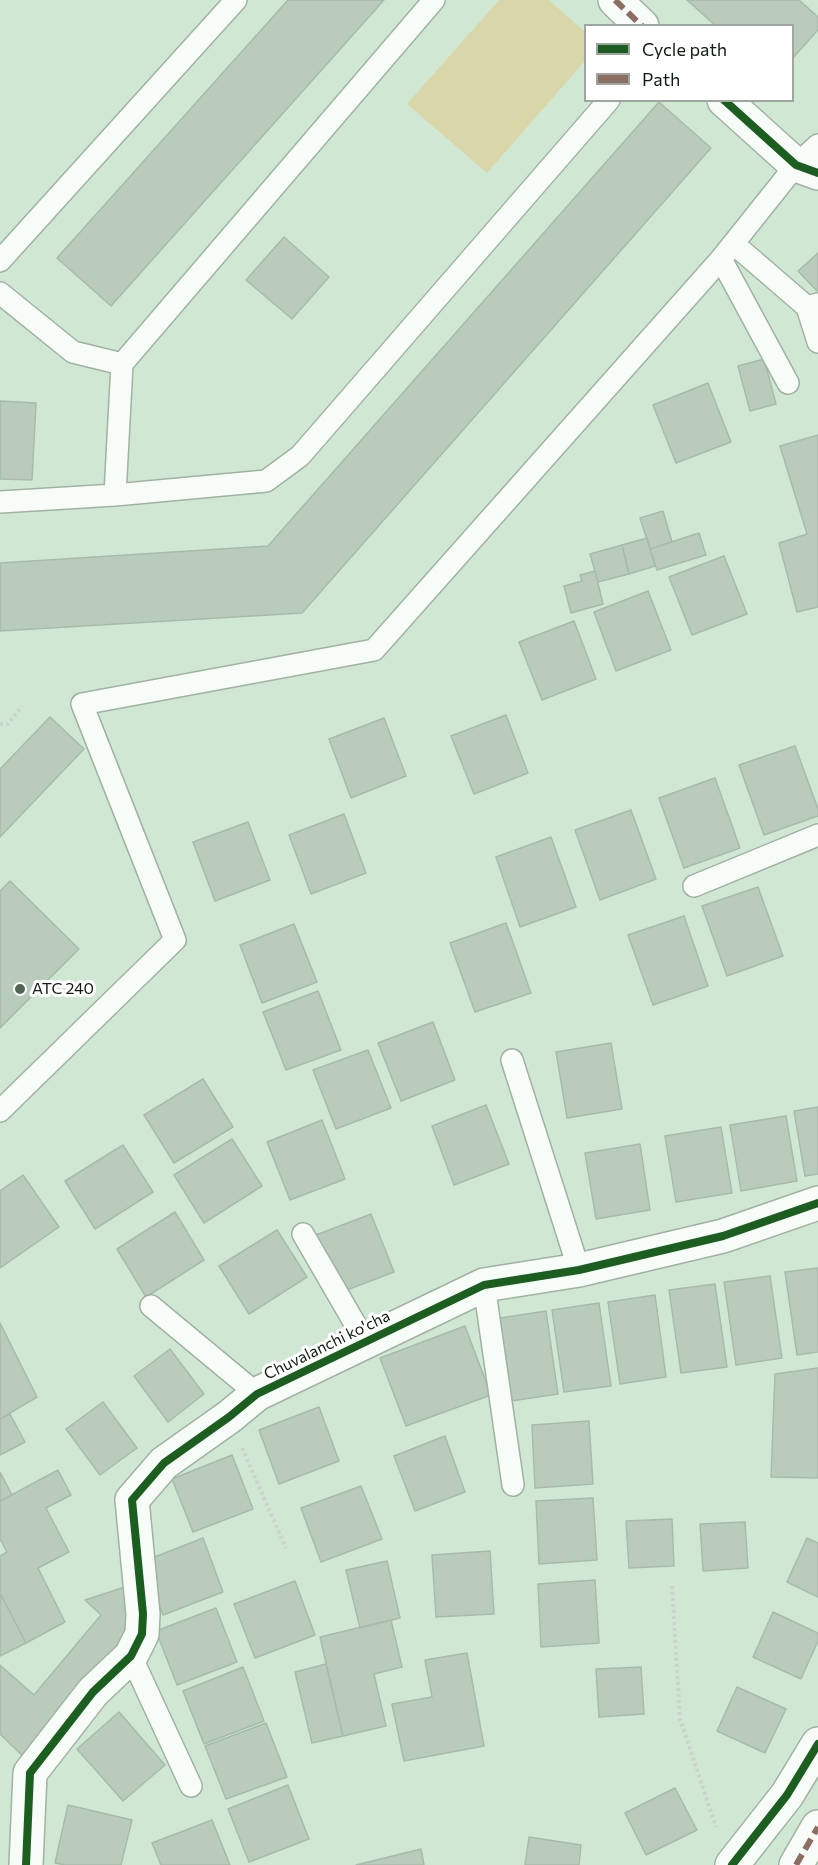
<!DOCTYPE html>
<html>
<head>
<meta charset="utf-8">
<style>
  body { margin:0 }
  #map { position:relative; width:818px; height:1865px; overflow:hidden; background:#d0e8d3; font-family:Commissioner,sans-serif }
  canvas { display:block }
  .legend { position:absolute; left:584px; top:24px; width:210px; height:78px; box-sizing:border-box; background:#fff; border:2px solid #9fa59f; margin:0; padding:8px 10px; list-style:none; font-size:18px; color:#0e1e10 }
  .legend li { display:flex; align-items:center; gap:12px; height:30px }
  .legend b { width:30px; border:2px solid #9fa59f }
</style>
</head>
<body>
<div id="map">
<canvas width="818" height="1865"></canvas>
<ul class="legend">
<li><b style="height:8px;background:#1b5e20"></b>Cycle path</li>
<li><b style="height:8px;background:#8d6e63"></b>Path</li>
</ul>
</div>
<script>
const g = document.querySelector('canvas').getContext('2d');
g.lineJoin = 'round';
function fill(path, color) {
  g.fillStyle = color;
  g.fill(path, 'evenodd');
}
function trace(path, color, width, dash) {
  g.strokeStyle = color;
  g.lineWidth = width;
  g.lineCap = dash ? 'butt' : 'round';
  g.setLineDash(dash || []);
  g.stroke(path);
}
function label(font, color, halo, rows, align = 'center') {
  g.font = font + ' Commissioner,sans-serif';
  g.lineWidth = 6;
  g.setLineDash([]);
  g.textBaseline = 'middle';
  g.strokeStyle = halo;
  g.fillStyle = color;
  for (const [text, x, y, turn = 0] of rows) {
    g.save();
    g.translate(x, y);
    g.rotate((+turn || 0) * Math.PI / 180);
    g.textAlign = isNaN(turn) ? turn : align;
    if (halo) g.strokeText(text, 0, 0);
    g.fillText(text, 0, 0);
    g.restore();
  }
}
fill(new Path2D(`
  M 499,0 L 549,0 L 585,32 L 585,61 L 487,173 L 407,104 Z`), '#d9d6aa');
const building = new Path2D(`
  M 288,0 L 384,0 L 111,306 L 57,258 Z
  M 687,0 L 799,0 L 818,17 L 818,30 L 792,59 L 792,26 L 716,26 Z
  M 659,102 L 711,148 L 302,613 L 0,631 L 0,563 L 268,546 Z
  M 284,237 L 329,277 L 292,319 L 246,280 Z
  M 818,253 L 818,290 L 817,291 L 798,271 Z
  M 764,359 L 776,404 L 750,411 L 738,366 Z
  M 708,383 L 731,442 L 676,463 L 653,405 Z
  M 0,401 L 36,403 L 32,480 L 0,479 Z
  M 818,435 L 818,607 L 797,612 L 779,543 L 807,534 L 780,446 Z
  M 663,511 L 672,542 L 650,549 L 640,518 Z
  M 699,533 L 706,555 L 657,570 L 650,549 Z
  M 647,538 L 655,566 L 629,574 L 622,545 Z
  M 622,545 L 629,574 L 598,582 L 590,554 Z
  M 724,556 L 747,614 L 692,635 L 669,577 Z
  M 595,571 L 603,604 L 571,613 L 564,586 L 582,581 L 580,575 Z
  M 648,591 L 671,650 L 616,671 L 594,612 Z
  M 574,621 L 596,679 L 542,700 L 519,642 Z
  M 506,715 L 528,773 L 474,794 L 451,736 Z
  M 50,717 L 84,749 L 0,837 L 0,769 Z
  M 384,718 L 406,776 L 351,798 L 329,739 Z
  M 795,746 L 818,809 L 818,816 L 764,835 L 739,765 Z
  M 715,778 L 740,848 L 684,868 L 659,798 Z
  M 631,810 L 656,879 L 600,900 L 575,830 Z
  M 344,814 L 366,873 L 311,894 L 289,835 Z
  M 248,822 L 270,880 L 215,901 L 193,842 Z
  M 551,837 L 576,907 L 520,927 L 496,857 Z
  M 10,881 L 79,949 L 0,1028 L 0,891 Z
  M 758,887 L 783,956 L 727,976 L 702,906 Z
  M 684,916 L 708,986 L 653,1005 L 628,935 Z
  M 506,923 L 531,993 L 475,1012 L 450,943 Z
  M 294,924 L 317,982 L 262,1003 L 240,945 Z
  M 318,991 L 341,1050 L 286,1070 L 263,1012 Z
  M 433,1022 L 455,1080 L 401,1101 L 378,1043 Z
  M 611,1043 L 622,1109 L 567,1118 L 556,1052 Z
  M 368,1050 L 391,1108 L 336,1129 L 313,1070 Z
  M 203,1079 L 233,1127 L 174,1163 L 144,1115 Z
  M 486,1105 L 509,1164 L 454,1185 L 432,1126 Z
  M 818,1107 L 818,1174 L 805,1176 L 794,1111 Z
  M 786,1116 L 797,1181 L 741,1191 L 730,1125 Z
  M 322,1120 L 345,1179 L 290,1200 L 267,1142 Z
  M 721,1127 L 732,1193 L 676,1202 L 665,1136 Z
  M 232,1139 L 262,1186 L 204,1223 L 174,1175 Z
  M 640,1144 L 650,1210 L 596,1219 L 585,1153 Z
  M 123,1145 L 153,1192 L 95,1229 L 65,1181 Z
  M 23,1175 L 59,1227 L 0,1268 L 0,1191 Z
  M 175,1212 L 204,1260 L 146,1297 L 117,1249 Z
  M 371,1214 L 394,1272 L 339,1293 L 316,1235 Z
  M 277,1230 L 307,1277 L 249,1314 L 219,1266 Z
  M 818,1268 L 818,1352 L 797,1355 L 785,1272 Z
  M 770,1276 L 782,1358 L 736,1365 L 724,1282 Z
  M 715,1284 L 727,1367 L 681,1373 L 669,1290 Z
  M 655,1295 L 666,1377 L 620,1384 L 608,1302 Z
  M 599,1303 L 611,1386 L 564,1392 L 552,1310 Z
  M 546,1311 L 558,1394 L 511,1401 L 500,1318 Z
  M 0,1323 L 37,1397 L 0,1419 Z
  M 465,1326 L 491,1395 L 406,1426 L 380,1358 Z
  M 170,1349 L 204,1394 L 168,1422 L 134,1376 Z
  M 818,1368 L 818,1478 L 771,1477 L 775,1374 Z
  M 103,1402 L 137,1448 L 100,1475 L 66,1429 Z
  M 319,1407 L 339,1461 L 279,1484 L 259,1430 Z
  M 10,1414 L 25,1442 L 0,1455 L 0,1419 Z
  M 589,1421 L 593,1484 L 535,1488 L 532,1425 Z
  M 445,1436 L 465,1492 L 415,1511 L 394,1456 Z
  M 232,1455 L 253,1509 L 193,1532 L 172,1479 Z
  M 58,1470 L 71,1495 L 46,1508 L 69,1552 L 38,1568 L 65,1622 L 26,1643 L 0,1593 L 0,1556 L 7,1552 L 0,1539 L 0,1501 Z
  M 0,1472 L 12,1495 L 0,1501 Z
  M 361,1486 L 382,1539 L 321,1562 L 301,1508 Z
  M 593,1498 L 597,1560 L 539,1564 L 536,1501 Z
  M 672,1519 L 674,1566 L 629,1568 L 626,1521 Z
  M 745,1522 L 748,1568 L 703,1571 L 700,1524 Z
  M 203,1538 L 223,1592 L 163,1615 L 142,1562 Z
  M 807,1538 L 818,1543 L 818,1597 L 787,1582 Z
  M 490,1551 L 494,1614 L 436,1617 L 432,1555 Z
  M 387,1561 L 400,1618 L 360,1628 L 346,1570 Z
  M 595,1580 L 599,1643 L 541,1647 L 538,1584 Z
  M 295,1581 L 315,1635 L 255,1658 L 234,1604 Z
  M 134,1584 L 132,1631 L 30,1763 L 0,1734 L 0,1665 L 34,1695 L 101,1615 L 85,1600 Z
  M 0,1593 L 26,1643 L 0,1656 Z
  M 216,1608 L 237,1662 L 177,1685 L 156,1631 Z
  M 773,1612 L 818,1633 L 818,1641 L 801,1679 L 753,1657 Z
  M 391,1620 L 402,1667 L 374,1674 L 386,1726 L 343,1736 L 320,1637 Z
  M 467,1653 L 484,1746 L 404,1761 L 392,1704 L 432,1697 L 425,1660 Z
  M 326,1664 L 343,1736 L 312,1743 L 295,1672 Z
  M 243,1667 L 264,1721 L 204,1744 L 183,1691 Z
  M 641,1667 L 644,1714 L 599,1717 L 596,1669 Z
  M 737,1687 L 786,1709 L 765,1753 L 717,1731 Z
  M 119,1712 L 165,1765 L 123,1801 L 77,1749 Z
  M 266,1723 L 287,1777 L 226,1799 L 205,1746 Z
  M 288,1785 L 309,1839 L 249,1862 L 228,1809 Z
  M 675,1788 L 697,1830 L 646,1855 L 625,1813 Z
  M 68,1805 L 132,1820 L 121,1865 L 65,1865 L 55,1863 Z
  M 212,1820 L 230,1865 L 161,1865 L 152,1843 Z
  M 529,1837 L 581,1845 L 579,1865 L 525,1865 Z
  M 421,1849 L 424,1865 L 356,1865 Z`);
fill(building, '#b9ccbb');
trace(building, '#a8bbaa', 1.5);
const service = new Path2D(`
  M 734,244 L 807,307 L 818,304
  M 721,259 L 788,383
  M 0,261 L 236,0
  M 0,293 L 73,352 L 122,364 L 434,0
  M 807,307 L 818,342
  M 115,495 L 122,364
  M 0,502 L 115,495 L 266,481 L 300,456 L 609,100
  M 694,886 L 818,835
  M 512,1060 L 579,1270
  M 0,1111 L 175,940 L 82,704 L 374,650 L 721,259 L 796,165 L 818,145
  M 303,1234 L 365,1341
  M 484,1285 L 513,1485
  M 151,1306 L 257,1394
  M 131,1656 L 191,1786`);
const minor = new Path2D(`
  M 615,0 L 642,26
  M 724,100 L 796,165 L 818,173
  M 26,1865 L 30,1773 L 93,1692 L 131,1656 L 142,1634 L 143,1614 L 132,1500 L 164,1463 L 229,1417 L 257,1394 L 484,1285 L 579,1270 L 723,1236 L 818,1203
  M 732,1865 L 787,1795 L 818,1744
  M 796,1865 L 818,1827`);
trace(service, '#a0b2a2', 24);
trace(minor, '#a0b2a2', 36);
trace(new Path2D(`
  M 0,724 L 8,724 L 22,706
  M 242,1448 L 286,1548
  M 672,1586 L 680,1719 L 716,1827`), '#cbd3cc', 4, [3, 3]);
trace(service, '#f8fcf8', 21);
trace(minor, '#f8fcf8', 33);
trace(new Path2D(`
  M 615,0 L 642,26
  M 796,1865 L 818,1827`), '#8d6e63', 6, [12, 6]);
trace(new Path2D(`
  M 724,100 L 796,165 L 818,173
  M 26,1865 L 30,1773 L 93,1692 L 131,1656 L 142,1634 L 143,1614 L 132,1500 L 164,1463 L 229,1417 L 257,1394 L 484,1285 L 579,1270 L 723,1236 L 818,1203
  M 732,1865 L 787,1795 L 818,1744`), '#1b5e20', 8);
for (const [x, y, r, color] of [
  [20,989,6,"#526554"]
]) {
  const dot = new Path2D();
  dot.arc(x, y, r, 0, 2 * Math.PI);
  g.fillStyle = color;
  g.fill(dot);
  trace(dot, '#fff', 2);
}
label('16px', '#0e1e10', '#fff', [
  ["АТС 240",32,989]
], 'left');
label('16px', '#0e1e10', '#fff', [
  ["Chuvalanchi ko'cha",327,1345,-26]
]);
</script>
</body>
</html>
